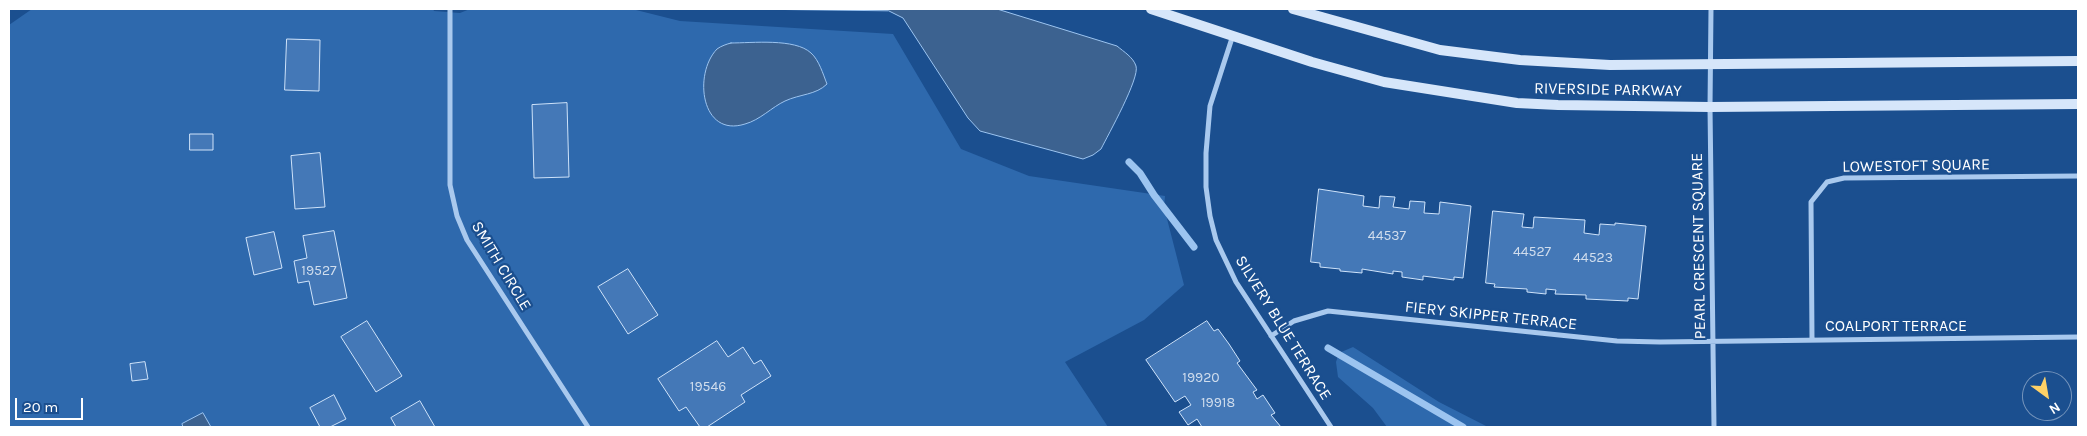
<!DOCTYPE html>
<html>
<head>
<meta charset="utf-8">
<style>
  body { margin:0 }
  #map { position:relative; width:2087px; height:436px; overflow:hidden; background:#1b4f8f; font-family:Karla,sans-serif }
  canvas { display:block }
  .frame { position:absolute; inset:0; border:10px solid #fff; pointer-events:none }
  .north { position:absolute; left:2022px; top:371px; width:50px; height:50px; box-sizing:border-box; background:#1b4f8f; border:1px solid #7695bc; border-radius:50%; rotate:148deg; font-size:14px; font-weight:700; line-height:20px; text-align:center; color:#fff }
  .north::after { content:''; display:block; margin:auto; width:18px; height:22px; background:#ffd166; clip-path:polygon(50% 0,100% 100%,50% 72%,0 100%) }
  .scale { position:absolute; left:15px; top:398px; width:68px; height:22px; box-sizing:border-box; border:2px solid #fff; border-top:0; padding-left:6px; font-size:15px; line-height:18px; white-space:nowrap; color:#fff; -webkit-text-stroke:4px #1b4f8f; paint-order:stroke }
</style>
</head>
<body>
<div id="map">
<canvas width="2087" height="436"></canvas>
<div class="frame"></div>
<div class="north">N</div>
<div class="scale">20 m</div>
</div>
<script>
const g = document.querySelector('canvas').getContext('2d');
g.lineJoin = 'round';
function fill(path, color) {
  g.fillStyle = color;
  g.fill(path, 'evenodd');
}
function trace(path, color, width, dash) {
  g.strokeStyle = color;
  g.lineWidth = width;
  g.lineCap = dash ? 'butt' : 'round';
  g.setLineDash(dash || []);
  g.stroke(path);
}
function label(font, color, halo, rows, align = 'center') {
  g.font = font + ' Karla,sans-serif';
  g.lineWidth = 4.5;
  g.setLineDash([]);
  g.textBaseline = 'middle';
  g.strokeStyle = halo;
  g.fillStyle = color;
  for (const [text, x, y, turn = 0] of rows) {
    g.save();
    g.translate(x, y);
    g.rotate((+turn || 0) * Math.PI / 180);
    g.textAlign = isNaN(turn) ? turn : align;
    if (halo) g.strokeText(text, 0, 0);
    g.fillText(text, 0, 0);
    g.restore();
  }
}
fill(new Path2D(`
  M 32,9 L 433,9 L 434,11 L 460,13 L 470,9 L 632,9 L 680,21 L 893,34 L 961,149 L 1029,176 L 1165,196 L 1164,207 L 1184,285 L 1144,320 L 1065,362 L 1108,427 L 9,427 L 9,25 Z
  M 1353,347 L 1439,402 L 1488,427 L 1387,427 L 1373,408 L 1338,377 L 1336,362 L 1339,353 Z`), '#2e69ad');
const water = new Path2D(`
  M 745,9 L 997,9 L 1117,46 C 1124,52 1133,57 1136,66 C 1140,78 1108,135 1101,149 L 1093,155 L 1083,159 L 980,131 L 968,118 L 903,18 L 889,11 Z
  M 731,43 C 752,43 795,38 811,53 C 819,60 823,74 827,84 C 816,95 800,94 785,101 C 772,107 760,120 745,124 C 701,138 693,74 717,49 C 721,46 727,44 731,43 Z
  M 203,413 L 211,427 L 183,427 L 182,424 Z`);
fill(water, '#3c6290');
trace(water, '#9cc4f0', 1);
trace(new Path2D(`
  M 1129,162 L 1140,173 L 1154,195 L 1194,247
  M 1328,348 L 1463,427`), '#9cc4f0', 7);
const building = new Path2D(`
  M 287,39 L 320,40 L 319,91 L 285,90 Z
  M 567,103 L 569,177 L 534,178 L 532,105 Z
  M 190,134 L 213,134 L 213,150 L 190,150 Z
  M 320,153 L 325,207 L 295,209 L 291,156 Z
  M 1319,189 L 1364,196 L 1363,206 L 1379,208 L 1380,196 L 1395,197 L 1393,207 L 1409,209 L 1410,201 L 1425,202 L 1424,213 L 1439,214 L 1440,202 L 1471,206 L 1463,278 L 1454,277 L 1454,280 L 1423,276 L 1423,280 L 1402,277 L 1402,272 L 1393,271 L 1393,274 L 1362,269 L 1362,273 L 1340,271 L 1340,269 L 1320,267 L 1320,263 L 1311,262 Z
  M 1493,211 L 1524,214 L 1522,227 L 1533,228 L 1534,217 L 1585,220 L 1584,233 L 1599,235 L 1600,224 L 1615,225 L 1615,223 L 1646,226 L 1638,299 L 1628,298 L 1628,301 L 1586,299 L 1586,295 L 1555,294 L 1556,290 L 1546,289 L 1546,294 L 1527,292 L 1527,289 L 1494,287 L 1495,284 L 1486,283 Z
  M 334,231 L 347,298 L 314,305 L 309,281 L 298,283 L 294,261 L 307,258 L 303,236 Z
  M 274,232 L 282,268 L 254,275 L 246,238 Z
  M 628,269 L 658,315 L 628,334 L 598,287 Z
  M 367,321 L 402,376 L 376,392 L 341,337 Z
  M 1207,321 L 1214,331 L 1218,329 L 1229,344 L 1240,361 L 1237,363 L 1257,390 L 1253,392 L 1257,399 L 1263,395 L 1275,413 L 1271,415 L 1281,427 L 1202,427 L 1197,419 L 1188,425 L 1179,412 L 1191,405 L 1185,396 L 1175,402 L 1146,360 Z
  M 717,341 L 728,357 L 743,347 L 754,364 L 761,360 L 771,376 L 741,395 L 745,402 L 707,427 L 700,427 L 686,407 L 679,411 L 658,379 Z
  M 145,362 L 148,379 L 132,381 L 130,364 Z
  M 334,395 L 346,419 L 330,427 L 320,427 L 310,408 Z
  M 420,401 L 435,427 L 396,427 L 391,418 Z`);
fill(building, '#4478b7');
trace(building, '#cfe3fa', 1);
trace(new Path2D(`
  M 450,9 L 450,185 L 457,216 L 467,240 L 588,427
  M 1711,9 L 1710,107 L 1714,427
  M 1233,35 L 1210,106 L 1206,153 L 1206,187 L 1210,216 L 1216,240 L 1236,282 L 1331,427
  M 1271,336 L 1294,321 L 1328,311 L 1617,341 L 1660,342 L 2078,337
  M 1812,339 L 1811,202 L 1827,182 L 1844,178 L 2078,176`), '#a9c9ee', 5);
trace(new Path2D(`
  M 1151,9 L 1312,62 L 1384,82 L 1517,103 L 1558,105 L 1710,107 L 2078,104
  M 1293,9 L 1440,50 L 1520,60 L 1610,65 L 2078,61`), '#d6e6fa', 10);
label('14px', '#d0dded', null, [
  ["44537",1387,236],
  ["44527",1532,252],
  ["44523",1593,258],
  ["19527",319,271],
  ["19920",1201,378],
  ["19546",708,387],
  ["19918",1218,403]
]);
label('16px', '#fff', '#1b4f8f', [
  ["RIVERSIDE PARKWAY",1608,90,1],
  ["LOWESTOFT SQUARE",1916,166,-1],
  ["PEARL CRESCENT SQUARE",1699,246,-91],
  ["SMITH CIRCLE",501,266,59],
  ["FIERY SKIPPER TERRACE",1491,316,6],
  ["COALPORT TERRACE",1896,326],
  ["SILVERY BLUE TERRACE",1283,328,58]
]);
</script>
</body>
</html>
